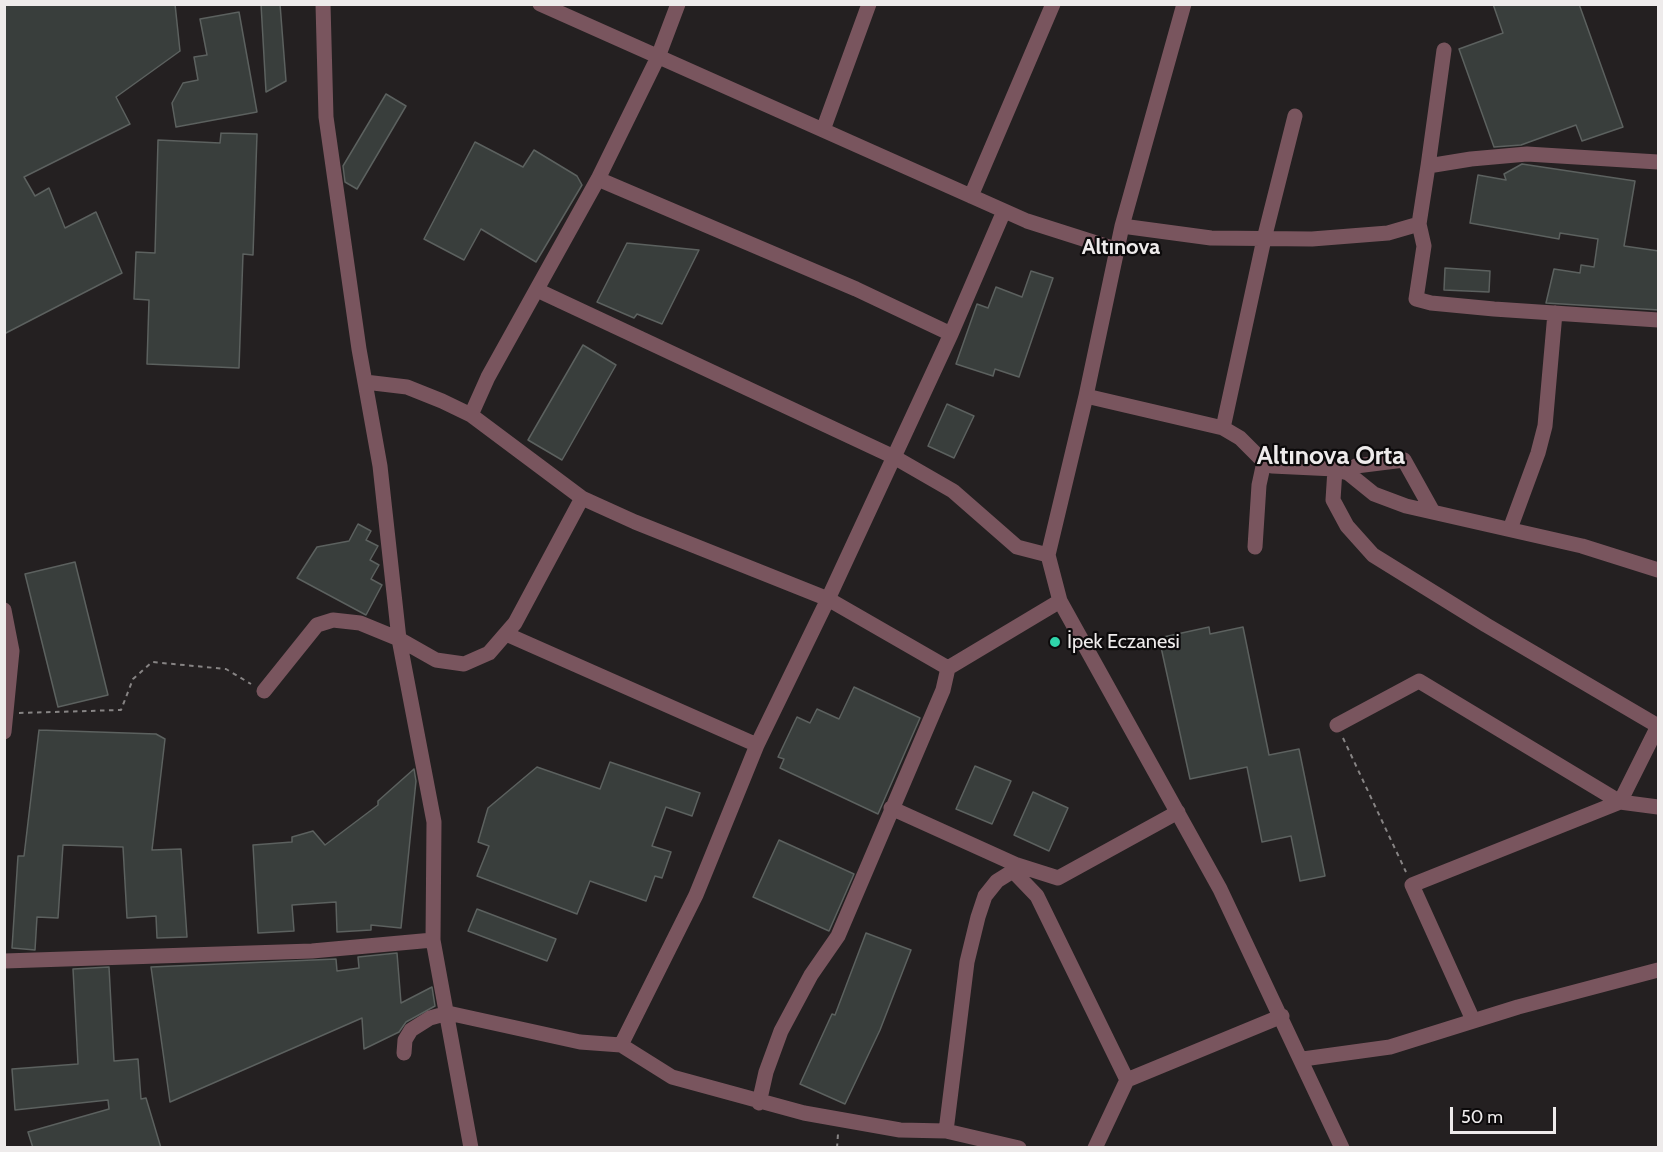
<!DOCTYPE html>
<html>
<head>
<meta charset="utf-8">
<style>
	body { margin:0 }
	#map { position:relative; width:1663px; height:1152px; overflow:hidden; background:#242021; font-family:Cabin,sans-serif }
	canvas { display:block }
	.frame { position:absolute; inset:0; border:6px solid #eeebeb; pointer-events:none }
	.scale { position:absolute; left:1450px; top:1107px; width:106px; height:27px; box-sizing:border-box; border:3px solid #eeebeb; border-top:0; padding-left:8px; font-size:18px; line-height:21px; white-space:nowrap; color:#eeebeb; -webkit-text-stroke:4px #0c0a0b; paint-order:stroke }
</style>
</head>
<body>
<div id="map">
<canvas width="1663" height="1152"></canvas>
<div class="frame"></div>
<div class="scale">50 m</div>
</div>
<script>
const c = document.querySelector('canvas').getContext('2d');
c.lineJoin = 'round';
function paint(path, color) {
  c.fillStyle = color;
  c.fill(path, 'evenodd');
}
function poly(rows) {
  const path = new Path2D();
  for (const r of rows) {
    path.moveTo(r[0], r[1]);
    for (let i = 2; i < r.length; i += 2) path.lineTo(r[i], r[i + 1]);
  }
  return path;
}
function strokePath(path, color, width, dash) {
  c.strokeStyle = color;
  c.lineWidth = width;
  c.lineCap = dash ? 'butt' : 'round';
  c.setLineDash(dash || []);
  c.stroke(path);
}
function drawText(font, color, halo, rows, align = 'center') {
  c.font = font + ' Cabin,sans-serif';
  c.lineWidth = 4.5;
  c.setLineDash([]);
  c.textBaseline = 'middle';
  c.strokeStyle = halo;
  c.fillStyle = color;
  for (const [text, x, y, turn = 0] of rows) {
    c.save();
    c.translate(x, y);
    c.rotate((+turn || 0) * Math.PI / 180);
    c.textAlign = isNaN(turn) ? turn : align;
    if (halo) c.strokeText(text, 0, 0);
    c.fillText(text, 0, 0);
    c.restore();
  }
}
const building = poly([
	[4,4,175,4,180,51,116,97,130,124,24,177,35,196,49,188,65,228,96,212,122,273,4,334,4,4],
	[261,4,280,4,286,81,266,92,261,4],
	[1493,4,1579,4,1623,127,1582,141,1576,125,1521,145,1494,147,1459,49,1503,33,1493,4],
	[239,12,257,112,176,127,172,103,183,83,198,80,194,57,207,55,200,19,239,12],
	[386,94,406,106,357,189,345,182,343,166,386,94],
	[221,133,257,134,253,255,243,254,239,368,147,364,149,300,134,299,136,252,155,253,158,140,220,143,221,133],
	[475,142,523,167,534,150,577,176,582,185,536,262,481,229,464,260,424,239,475,142],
	[1522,164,1635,181,1624,246,1659,251,1659,310,1546,303,1554,269,1580,273,1581,265,1594,267,1598,239,1560,233,1559,239,1470,223,1478,175,1506,180,1504,174,1522,164],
	[627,243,699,250,662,324,637,314,634,318,597,302,627,243],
	[1445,268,1490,271,1489,292,1444,290,1445,268],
	[1031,271,1053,278,1019,377,995,369,993,376,956,364,977,304,988,308,996,287,1022,297,1031,271],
	[583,345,616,365,562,460,528,440,583,345],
	[947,404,974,416,954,458,928,446,947,404],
	[358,524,371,531,366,540,378,546,370,560,379,565,371,579,382,585,366,615,297,578,317,547,349,541,358,524],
	[75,562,108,695,58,707,25,574,75,562],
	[1209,627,1210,634,1243,627,1269,755,1299,749,1325,876,1300,881,1291,836,1262,842,1247,767,1190,779,1159,638,1209,627],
	[854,687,920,718,878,814,780,768,784,759,778,757,797,717,810,723,817,709,839,719,854,687],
	[39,730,156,734,165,739,152,850,181,849,187,937,157,938,156,916,127,918,123,847,63,845,58,918,37,917,35,950,12,948,18,856,24,856,39,730],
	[610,762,700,793,692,816,666,807,652,846,671,852,662,878,655,876,646,901,590,881,577,914,477,876,489,846,478,842,488,808,537,767,600,789,610,762],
	[975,766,1011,781,992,824,956,809,975,766],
	[414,769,416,781,401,928,371,925,371,930,337,932,336,902,292,905,294,931,258,933,253,845,292,842,292,837,313,831,325,845,378,805,378,801,414,769],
	[1033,792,1068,808,1049,851,1014,835,1033,792],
	[779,840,854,874,829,931,753,897,779,840],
	[477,909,556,939,547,961,468,931,477,909],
	[866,933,911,950,880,1030,845,1104,800,1084,832,1014,835,1015,866,933],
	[397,953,401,1003,432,987,435,1006,406,1022,399,1032,364,1049,362,1018,170,1102,151,967,336,959,337,971,359,968,358,957,397,953],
	[109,967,114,1061,138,1059,141,1099,146,1098,161,1148,33,1148,28,1132,109,1109,108,1100,15,1110,12,1069,78,1064,73,969,109,967]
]);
paint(building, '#393e3c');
strokePath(building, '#5c615f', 1.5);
strokePath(poly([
	[19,713,121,710,133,679,152,662,226,669,251,684],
	[1343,738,1406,872],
	[837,1148,838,1134]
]), '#878484', 2, [4.5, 4.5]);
strokePath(poly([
	[323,4,326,117,359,349,380,466,399,639,434,822,433,940],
	[540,4,1027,221,1118,250],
	[1184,4,1122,226,1086,396,1048,555,1060,601,1220,889,1342,1148],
	[823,130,869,4],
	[1428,166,1444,50],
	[598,179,856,289,951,334],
	[971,196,1053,4],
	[1419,224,1424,246,1416,299,1431,303,1494,309,1658,320],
	[1122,226,1211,238,1312,239,1388,233,1419,224,1428,166,1471,159,1527,154,1658,162],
	[537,290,894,457,953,491,1017,547,1048,555],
	[365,382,407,387,442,401,471,415,582,498,635,522,828,599,951,334,1004,211],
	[1086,396,1223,428,1240,438,1264,462,1272,466,1335,469,1348,473,1374,494,1406,506,1582,546,1658,570],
	[471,415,488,377,598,179,658,57,678,4],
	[1223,428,1264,239,1295,116],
	[1335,469,1333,500,1347,526,1373,555,1486,625,1658,726,1620,802,1419,681,1337,725],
	[1348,473,1356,466,1404,460,1433,512],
	[1510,529,1538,453,1545,426,1555,313],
	[1255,547,1259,485,1264,462],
	[4,610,12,651,4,732],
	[506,634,757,745],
	[264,691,317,625,333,620,360,623,399,639,436,660,464,664,489,653,515,623,582,498],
	[891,808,1017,865,1058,878,1178,812],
	[1013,871,1037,896,1127,1080],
	[4,961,312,951,433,940,471,1148],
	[1473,1020,1412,885,1620,802,1658,807],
	[621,1045,696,895,757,745,828,599,948,668,1060,601],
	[404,1053,405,1040,411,1030,430,1018,448,1013,580,1042,621,1045,672,1077,804,1113,900,1130,946,1131,1019,1148],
	[1303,1059,1390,1047,1518,1007,1658,970],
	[759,1103,766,1072,781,1031,811,975,838,936,943,690,948,668],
	[946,1131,967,962,978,917,985,896,997,881,1013,871,1017,865],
	[1095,1148,1127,1080,1282,1016]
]), '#79555e', 15);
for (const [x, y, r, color] of [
	[1055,642,6,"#2fd4aa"]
]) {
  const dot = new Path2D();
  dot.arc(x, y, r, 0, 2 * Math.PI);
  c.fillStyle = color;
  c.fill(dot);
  strokePath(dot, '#0c0a0b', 2);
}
drawText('20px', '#eeebeb', '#0c0a0b', [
	["İpek Eczanesi",1067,642]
], 'left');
drawText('bold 22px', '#eeebeb', '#0c0a0b', [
	["Altınova",1121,248]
]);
drawText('bold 26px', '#eeebeb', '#0c0a0b', [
	["Altınova Orta",1331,456]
]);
</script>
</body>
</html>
